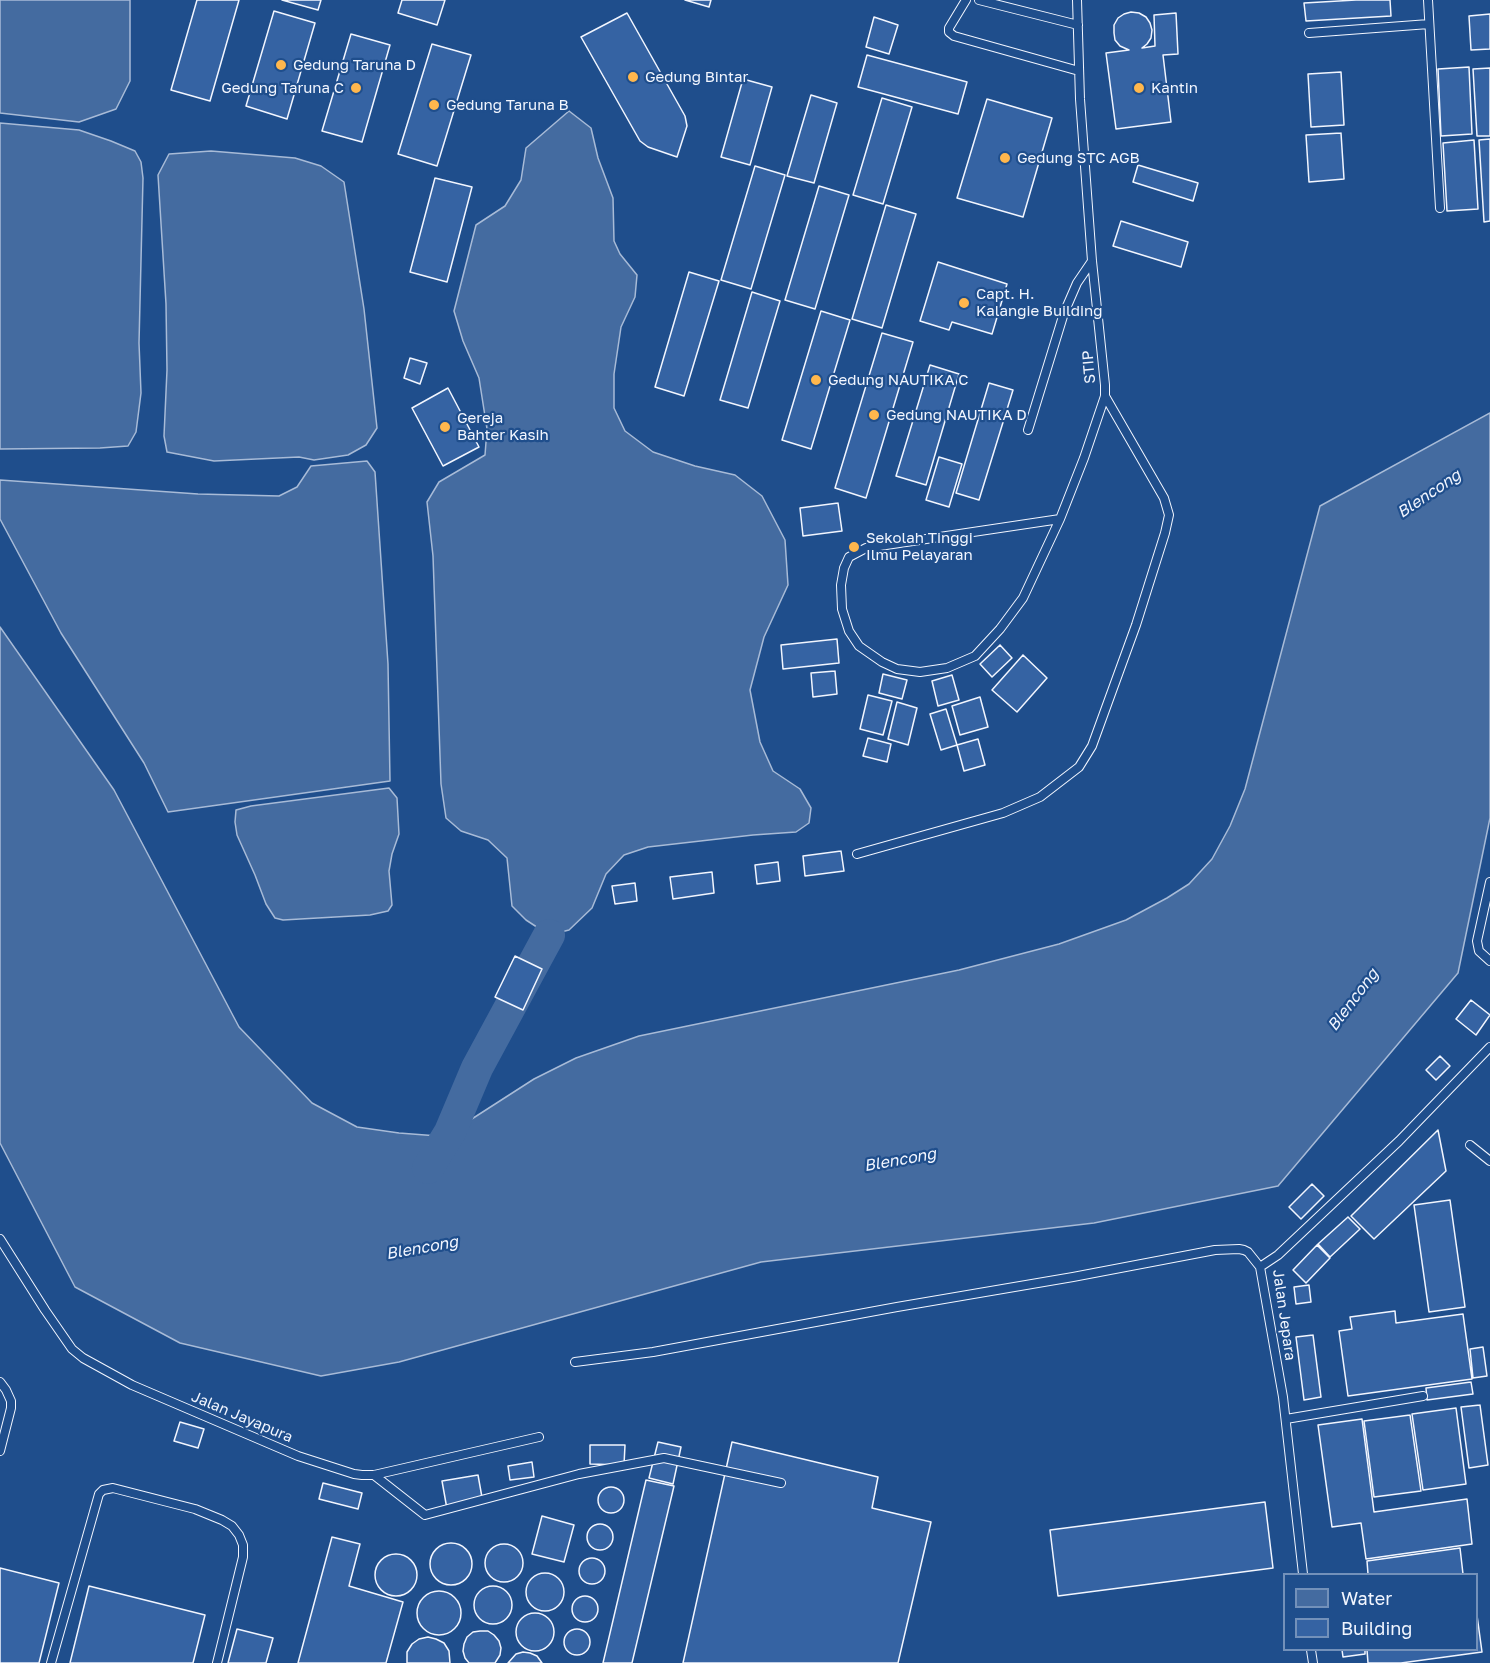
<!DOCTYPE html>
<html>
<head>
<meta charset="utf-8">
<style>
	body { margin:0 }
	#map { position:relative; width:1490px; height:1663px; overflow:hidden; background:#1f4e8c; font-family:"Golos Text",sans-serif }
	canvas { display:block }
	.legend { position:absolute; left:1283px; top:1573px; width:195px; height:78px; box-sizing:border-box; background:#1f4e8c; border:2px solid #7391ba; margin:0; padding:8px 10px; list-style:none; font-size:18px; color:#f2f6ff }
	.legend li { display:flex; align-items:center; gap:12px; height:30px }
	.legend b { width:30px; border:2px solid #7391ba }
</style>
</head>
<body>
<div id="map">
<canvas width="1490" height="1663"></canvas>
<ul class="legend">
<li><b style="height:16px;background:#446ba0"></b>Water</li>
<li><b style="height:16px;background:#3563a3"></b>Building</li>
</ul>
</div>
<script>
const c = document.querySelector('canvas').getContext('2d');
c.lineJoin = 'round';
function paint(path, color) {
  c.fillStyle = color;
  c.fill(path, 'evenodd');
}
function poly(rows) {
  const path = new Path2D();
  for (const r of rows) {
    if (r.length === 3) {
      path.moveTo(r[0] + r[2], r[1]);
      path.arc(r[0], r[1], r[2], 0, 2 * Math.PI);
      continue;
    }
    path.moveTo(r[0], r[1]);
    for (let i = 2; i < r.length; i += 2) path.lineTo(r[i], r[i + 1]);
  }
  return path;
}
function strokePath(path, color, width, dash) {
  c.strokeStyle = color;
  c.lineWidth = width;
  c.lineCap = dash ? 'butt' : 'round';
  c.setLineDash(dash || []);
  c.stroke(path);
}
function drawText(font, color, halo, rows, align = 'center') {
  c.font = font + ' "Golos Text",sans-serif';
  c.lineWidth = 4.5;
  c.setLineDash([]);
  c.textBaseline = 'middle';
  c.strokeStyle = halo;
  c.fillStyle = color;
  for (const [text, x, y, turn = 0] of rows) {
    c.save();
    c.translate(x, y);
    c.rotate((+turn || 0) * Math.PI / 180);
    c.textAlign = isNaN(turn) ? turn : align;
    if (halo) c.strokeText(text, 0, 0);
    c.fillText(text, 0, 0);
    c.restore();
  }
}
const water = poly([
	[0,0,130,0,130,81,116,109,79,122,0,113,0,0],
	[569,111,591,128,598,158,613,198,614,241,620,254,637,275,635,297,621,327,614,374,614,408,625,431,653,452,695,466,735,475,762,496,785,540,788,585,764,637,750,690,760,742,773,771,800,789,811,808,809,823,796,832,753,835,648,847,624,855,606,874,592,908,569,930,549,935,526,920,512,906,507,858,488,840,461,831,446,818,441,784,433,556,427,502,439,482,485,455,487,429,479,378,463,341,454,311,476,225,505,206,521,180,526,148,569,111],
	[0,123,79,130,111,141,135,151,141,162,143,178,139,343,141,393,136,432,128,446,100,448,0,449,0,123],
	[211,151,295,158,321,166,344,182,364,309,377,428,366,445,348,455,314,460,299,457,214,461,167,452,164,436,167,370,166,304,158,175,169,154,211,151],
	[1490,413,1490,818,1458,973,1278,1186,1094,1223,761,1262,399,1362,321,1376,180,1343,75,1287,0,1143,0,627,114,790,239,1027,312,1103,357,1127,399,1133,438,1136,450,1132,464,1124,534,1079,576,1058,639,1036,959,970,1059,944,1126,920,1167,898,1189,884,1212,859,1230,826,1245,789,1320,506,1490,413],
	[367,461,375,472,388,664,390,781,168,812,144,763,61,633,0,519,0,480,198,494,279,496,297,487,311,466,367,461],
	[389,788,397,798,399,834,392,854,389,871,392,905,388,911,370,915,283,920,275,918,266,904,255,875,237,835,235,822,236,810,251,806,389,788]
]);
paint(water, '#446ba0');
strokePath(water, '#a8bbd7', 1.5);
strokePath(poly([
	[428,1168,450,1132,477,1068,549,935]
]), '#446ba0', 32);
const building = poly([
	[197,0,239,0,210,101,171,90,197,0],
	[282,0,321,0,318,10,282,0],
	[402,0,445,0,437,25,398,13,402,0],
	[685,0,711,0,709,7,685,0],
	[1356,0,1390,0,1391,16,1306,21,1304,3,1356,0],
	[274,11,315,23,287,119,246,106,274,11],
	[1131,12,1139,13,1146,17,1150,23,1152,30,1151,38,1147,44,1142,48,1155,46,1154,15,1176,13,1178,54,1163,55,1171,122,1116,129,1106,53,1129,50,1120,46,1115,40,1114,33,1114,25,1118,18,1124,14,1131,12],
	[627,13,685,116,687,126,677,157,648,147,640,141,581,37,627,13],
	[1490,14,1490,49,1471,50,1469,16,1490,14],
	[874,17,898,25,889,54,866,47,874,17],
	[351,34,390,45,362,142,322,131,351,34],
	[432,44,471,55,437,166,398,154,432,44],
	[867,55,967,82,958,114,858,87,867,55],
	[1469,67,1472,134,1441,136,1438,69,1469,67],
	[1490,68,1490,136,1477,136,1473,69,1490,68],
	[1341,72,1344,125,1311,127,1308,74,1341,72],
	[743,79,772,87,750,165,721,157,743,79],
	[811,95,837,103,814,183,787,176,811,95],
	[882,98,912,107,883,204,853,195,882,98],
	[987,99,1052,118,1023,217,957,198,987,99],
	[1341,133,1344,179,1309,182,1306,135,1341,133],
	[1490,139,1490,221,1484,222,1479,140,1490,139],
	[1474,140,1478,209,1447,211,1443,143,1474,140],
	[1138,165,1198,183,1193,201,1133,182,1138,165],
	[755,166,785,175,751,289,721,280,755,166],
	[435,178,472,187,447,282,410,272,435,178],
	[819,186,849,195,815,309,785,300,819,186],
	[886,205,916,214,882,328,852,319,886,205],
	[1121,221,1188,242,1181,267,1113,246,1121,221],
	[938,262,1007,284,992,334,952,322,949,330,920,321,938,262],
	[689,272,719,281,684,396,655,387,689,272],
	[752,292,780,301,748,408,720,400,752,292],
	[821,311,850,320,811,449,782,440,821,311],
	[882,333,913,342,866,498,835,488,882,333],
	[410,358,427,363,420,384,404,378,410,358],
	[930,365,959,374,926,485,896,476,930,365],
	[989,383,1013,390,979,500,956,493,989,383],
	[448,388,479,447,443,466,412,408,448,388],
	[939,457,962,464,949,507,926,500,939,457],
	[838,503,842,531,803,536,800,508,838,503],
	[837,639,839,663,783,669,781,645,837,639],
	[1000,645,1012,658,992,677,980,664,1000,645],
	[1023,655,1047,678,1017,712,992,690,1023,655],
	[835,671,837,694,813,697,811,673,835,671],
	[883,674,907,680,902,699,879,693,883,674],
	[952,675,959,700,938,706,932,681,952,675],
	[868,695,892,701,883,735,860,729,868,695],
	[980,697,988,727,960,735,952,706,980,697],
	[897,702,917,708,908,745,888,739,897,702],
	[946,709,957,745,941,750,930,714,946,709],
	[868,738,891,744,887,762,863,756,868,738],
	[978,739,985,765,964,771,957,745,978,739],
	[841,851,844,871,805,876,803,856,841,851],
	[778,862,780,881,757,884,755,865,778,862],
	[712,872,714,893,673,899,670,877,712,872],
	[635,883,637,901,615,904,612,886,635,883],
	[515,956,542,969,523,1010,495,997,515,956],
	[1471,1000,1490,1015,1476,1035,1456,1019,1471,1000],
	[1440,1056,1450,1066,1436,1080,1426,1070,1440,1056],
	[1438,1130,1446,1171,1374,1239,1351,1216,1438,1130],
	[1312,1184,1324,1196,1301,1219,1289,1207,1312,1184],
	[1450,1200,1465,1307,1429,1312,1414,1205,1450,1200],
	[1348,1217,1360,1229,1330,1257,1318,1244,1348,1217],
	[1317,1245,1330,1258,1306,1283,1293,1270,1317,1245],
	[1309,1285,1311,1302,1296,1304,1294,1287,1309,1285],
	[1395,1311,1396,1323,1463,1314,1472,1379,1348,1396,1339,1331,1352,1329,1350,1317,1395,1311],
	[1313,1335,1321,1397,1304,1400,1296,1337,1313,1335],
	[1483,1347,1487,1376,1473,1378,1470,1349,1483,1347],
	[1471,1382,1473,1394,1427,1400,1426,1388,1471,1382],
	[1480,1405,1488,1465,1469,1468,1461,1407,1480,1405],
	[1456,1408,1466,1484,1423,1490,1412,1414,1456,1408],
	[1410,1415,1421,1491,1374,1497,1364,1421,1410,1415],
	[1362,1419,1374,1512,1467,1499,1472,1544,1366,1559,1361,1523,1332,1527,1318,1425,1362,1419],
	[180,1422,204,1429,198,1448,174,1441,180,1422],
	[658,1442,681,1447,673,1484,649,1478,658,1442],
	[732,1442,878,1477,872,1508,931,1522,898,1663,683,1663,732,1442],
	[590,1445,625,1445,624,1465,590,1464,590,1445],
	[532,1462,534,1477,510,1480,508,1466,532,1462],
	[478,1475,483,1503,447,1509,442,1481,478,1475],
	[646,1480,674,1486,632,1663,603,1663,646,1480],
	[323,1483,362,1493,358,1509,319,1499,323,1483],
	[611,1500,13],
	[1265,1502,1273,1568,1058,1596,1050,1530,1265,1502],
	[542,1516,574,1525,564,1562,532,1554,542,1516],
	[600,1537,13],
	[332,1537,360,1544,349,1586,403,1602,386,1663,298,1663,332,1537],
	[451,1564,21],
	[504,1563,19],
	[1460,1548,1463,1574,1368,1574,1367,1561,1460,1548],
	[396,1575,21],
	[592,1571,13],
	[0,1568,59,1583,39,1663,0,1663,0,1568],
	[545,1592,19],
	[89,1586,205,1615,193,1663,70,1663,89,1586],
	[493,1605,19],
	[439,1613,22],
	[585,1609,13],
	[1476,1608,1482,1652,1401,1663,1368,1663,1367,1650,1476,1650,1476,1608],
	[535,1632,19],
	[237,1629,273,1638,266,1663,228,1663,237,1629],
	[577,1642,13],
	[480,1631,488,1631,494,1635,499,1641,501,1648,500,1655,495,1663,469,1663,465,1658,463,1651,464,1644,467,1637,473,1632,480,1631],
	[428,1637,436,1639,444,1643,449,1651,450,1663,407,1663,407,1652,412,1644,419,1639,428,1637],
	[1342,1650,1365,1650,1365,1654,1343,1657,1342,1650],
	[523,1652,530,1653,537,1656,542,1663,508,1663,516,1654,523,1652]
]);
paint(building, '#3563a3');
strokePath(building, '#f2f6ff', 1.5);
const lane = poly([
	[966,0,949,28,949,32,954,36,1079,71],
	[979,0,1078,25],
	[1428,0,1440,208],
	[1309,33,1429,24],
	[1028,430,1064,313,1077,283,1092,261],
	[1060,519,1023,598,1000,629,975,656,947,668,920,672,897,669,882,662,859,646,849,631,842,609,841,585,844,568,849,557,866,548,1060,519,1084,458,1105,396,1105,385,1092,261,1080,99,1077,0],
	[857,854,1003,813,1040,797,1079,767,1092,746,1136,625,1165,533,1169,515,1164,498,1105,396],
	[1490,882,1477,941,1479,951,1490,961],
	[1470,1145,1490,1161],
	[0,1239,45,1310,72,1349,83,1358,132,1385,298,1456,354,1474,362,1475,374,1475,539,1437],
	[575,1362,653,1352,897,1307,1073,1277,1215,1250,1239,1249,1244,1250,1248,1252,1260,1267],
	[0,1382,6,1390,11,1401,11,1408,0,1451],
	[1286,1419,1423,1396],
	[374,1475,425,1515,579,1474,664,1458,781,1483],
	[1303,1574,1283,1397,1260,1267,1278,1255,1399,1141,1490,1047],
	[1311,1650,1313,1663],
	[51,1663,99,1494,103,1490,113,1488,195,1509,222,1520,232,1526,239,1535,243,1545,243,1557,217,1663]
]);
strokePath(lane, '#f2f6ff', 10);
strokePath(lane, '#1f4e8c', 8);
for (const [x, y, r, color] of [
	[281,65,6,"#ffb74d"],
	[633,77,6,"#ffb74d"],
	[356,88,6,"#ffb74d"],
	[1139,88,6,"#ffb74d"],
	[434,105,6,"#ffb74d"],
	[1005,158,6,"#ffb74d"],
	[964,303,6,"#ffb74d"],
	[816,380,6,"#ffb74d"],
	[874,415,6,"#ffb74d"],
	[445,427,6,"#ffb74d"],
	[854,547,6,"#ffb74d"]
]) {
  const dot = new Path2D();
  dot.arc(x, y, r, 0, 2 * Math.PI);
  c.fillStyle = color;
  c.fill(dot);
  strokePath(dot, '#1f4e8c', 2);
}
drawText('15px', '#f2f6ff', '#1f4e8c', [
	["Gedung Taruna D",293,65],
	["Gedung Bintar",645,77],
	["Gedung Taruna C",344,88,"right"],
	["Kantin",1151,88],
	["Gedung Taruna B",446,105],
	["Gedung STC AGB",1017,158],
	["Capt. H.",976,294],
	["Kalangie Building",976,311],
	["Gedung NAUTIKA C",828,380],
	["Gedung NAUTIKA D",886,415],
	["Gereja",457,418],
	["Bahter Kasih",457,435],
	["Sekolah Tinggi",866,538],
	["Ilmu Pelayaran",866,555]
], 'left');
drawText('15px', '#f2f6ff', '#1f4e8c', [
	["STIP",1089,367,-95],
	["Jalan Jepara",1284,1315,82],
	["Jalan Jayapura",242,1417,23]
]);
drawText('italic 16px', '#f2f6ff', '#1f4e8c', [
	["Blencong",1429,494,-34],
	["Blencong",1353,1000,-53],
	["Blencong",900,1160,-10],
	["Blencong",422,1248,-10]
]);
</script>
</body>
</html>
